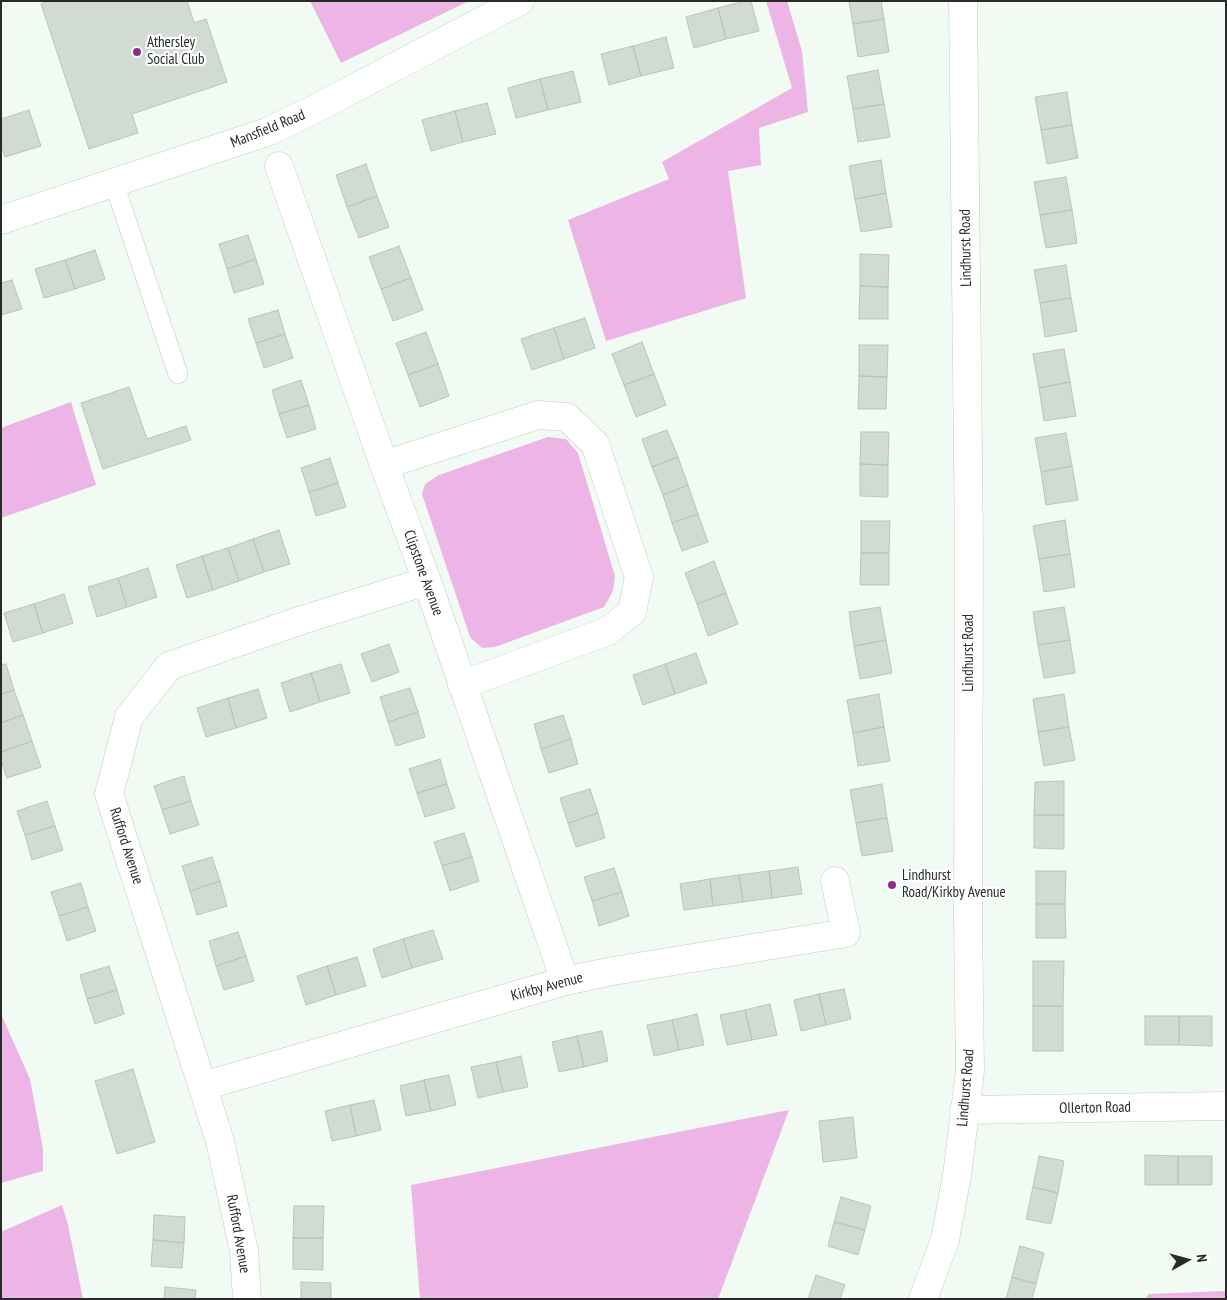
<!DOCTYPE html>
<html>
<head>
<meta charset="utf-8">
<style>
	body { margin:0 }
	#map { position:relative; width:1227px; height:1300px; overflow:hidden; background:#f1faf3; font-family:"PT Sans Narrow",sans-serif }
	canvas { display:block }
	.frame { position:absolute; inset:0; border:2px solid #282b29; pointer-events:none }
	.north { position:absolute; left:1162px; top:1235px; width:50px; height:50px; -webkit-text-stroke:4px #fff; paint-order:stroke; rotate:83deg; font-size:14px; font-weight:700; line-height:20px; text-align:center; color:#282b29 }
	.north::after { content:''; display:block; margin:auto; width:18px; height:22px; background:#282b29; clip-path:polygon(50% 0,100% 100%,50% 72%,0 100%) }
</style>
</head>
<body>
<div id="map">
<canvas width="1227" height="1300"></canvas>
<div class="frame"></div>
<div class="north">N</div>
</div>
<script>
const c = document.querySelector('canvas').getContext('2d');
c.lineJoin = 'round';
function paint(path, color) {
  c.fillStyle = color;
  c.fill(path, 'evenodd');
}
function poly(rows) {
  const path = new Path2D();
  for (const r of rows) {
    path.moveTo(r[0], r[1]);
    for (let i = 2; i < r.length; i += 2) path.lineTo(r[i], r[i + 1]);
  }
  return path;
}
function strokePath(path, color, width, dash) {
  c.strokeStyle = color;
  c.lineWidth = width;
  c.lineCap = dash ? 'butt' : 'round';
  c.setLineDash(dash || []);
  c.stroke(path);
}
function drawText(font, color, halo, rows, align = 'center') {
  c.font = font + ' "PT Sans Narrow",sans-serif';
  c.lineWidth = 4.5;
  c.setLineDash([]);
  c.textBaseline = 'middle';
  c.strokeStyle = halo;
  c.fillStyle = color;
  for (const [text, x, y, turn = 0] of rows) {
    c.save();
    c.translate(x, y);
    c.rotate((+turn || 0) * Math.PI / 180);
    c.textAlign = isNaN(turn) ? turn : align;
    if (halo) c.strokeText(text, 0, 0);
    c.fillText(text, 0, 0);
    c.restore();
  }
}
paint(poly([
	[310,1,469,1,341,63],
	[766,1,787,1,802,51,808,112,759,128,761,165,728,171,746,298,606,341,568,220,669,179,662,162,792,88],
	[71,402,96,485,1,518,1,428],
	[548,437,566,439,578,453,615,576,613,591,604,607,495,647,482,648,470,637,422,494,425,484,439,475],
	[1,1014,30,1079,43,1149,43,1171,1,1183],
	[789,1110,718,1299,420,1299,411,1185],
	[62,1205,68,1225,83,1299,1,1299,1,1232],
	[1226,1291,1226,1299,1146,1299,1148,1294]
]), '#ecb5e6');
const building = poly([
	[49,1,187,1,194,23,206,19,227,82,132,114,138,133,89,149,41,4,49,1],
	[745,1,751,1,759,31,726,39,718,8,745,1],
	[849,1,881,1,884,19,853,24,849,1],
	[718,8,726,39,694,48,686,17,718,8],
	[884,19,889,52,858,57,853,24,884,19],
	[666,37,674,68,641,76,633,46,666,37],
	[633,46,641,76,609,85,601,54,633,46],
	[878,70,884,104,853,109,847,76,878,70],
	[573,71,581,102,548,110,540,79,573,71],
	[540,79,548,110,516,118,508,88,540,79],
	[1067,92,1072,125,1041,130,1035,97,1067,92],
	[487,103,496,134,463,142,455,111,487,103],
	[884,104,890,137,858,142,853,109,884,104],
	[29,110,41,146,5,157,1,145,1,119,29,110],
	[455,111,463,142,431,151,422,120,455,111],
	[1072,125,1078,158,1047,164,1041,130,1072,125],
	[881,160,886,193,855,199,849,166,881,160],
	[366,164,377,196,347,207,336,175,366,164],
	[1066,177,1072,210,1040,215,1034,182,1066,177],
	[886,193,892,227,861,232,855,199,886,193],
	[377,196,389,227,359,238,347,207,377,196],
	[1072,210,1077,243,1046,248,1040,215,1072,210],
	[248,235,256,259,227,269,219,244,248,235],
	[399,246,411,278,381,289,369,257,399,246],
	[95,250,105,279,75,289,65,260,95,250],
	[860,254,889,255,888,287,860,286,860,254],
	[256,259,264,284,234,293,227,269,256,259],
	[65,260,75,289,44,298,35,269,65,260],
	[1066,265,1071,298,1040,303,1034,270,1066,265],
	[411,278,423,310,393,321,381,289,411,278],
	[12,280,22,309,1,315,1,283,12,280],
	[860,286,888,287,888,319,859,319,860,286],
	[1071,298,1077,331,1045,337,1040,303,1071,298],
	[278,310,285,334,256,343,248,319,278,310],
	[585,318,595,348,564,359,554,328,585,318],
	[554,328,564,359,532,370,521,339,554,328],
	[426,332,438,364,408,375,396,343,426,332],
	[285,334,293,358,264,368,256,343,285,334],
	[642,342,654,374,624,385,612,354,642,342],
	[859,345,888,345,887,377,859,376,859,345],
	[1064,349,1070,382,1039,388,1033,354,1064,349],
	[438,364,449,396,420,407,408,375,438,364],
	[654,374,666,405,636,417,624,385,654,374],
	[859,376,887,377,886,409,858,409,859,376],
	[301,380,309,405,279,414,272,390,301,380],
	[1070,382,1076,416,1044,421,1039,388,1070,382],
	[129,387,147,439,186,426,191,440,103,469,81,403,129,387],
	[309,405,316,429,287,438,279,414,309,405],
	[667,430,678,457,652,467,642,439,667,430],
	[861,432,889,432,888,465,860,464,861,432],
	[1066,433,1072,466,1041,472,1035,438,1066,433],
	[678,457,688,485,663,495,652,467,678,457],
	[330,458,338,483,309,492,301,468,330,458],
	[860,464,888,465,888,497,860,496,860,464],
	[1072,466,1078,500,1046,505,1041,472,1072,466],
	[338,483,346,507,316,516,309,492,338,483],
	[688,485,698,514,672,523,663,495,688,485],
	[698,514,708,542,682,551,672,523,698,514],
	[1065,520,1070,554,1039,559,1033,526,1065,520],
	[861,521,890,521,889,553,861,553,861,521],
	[279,530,290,564,264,572,253,539,279,530],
	[253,539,264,572,239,581,228,548,253,539],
	[228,548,239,581,213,590,202,556,228,548],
	[861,553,889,553,889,585,860,585,861,553],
	[1070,554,1075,587,1044,592,1039,559,1070,554],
	[202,556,213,590,187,598,176,565,202,556],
	[714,561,726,593,697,604,685,573,714,561],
	[148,568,157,597,127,607,118,578,148,568],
	[118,578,127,607,97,617,88,587,118,578],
	[726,593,738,624,708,636,697,604,726,593],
	[64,594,73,623,43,633,34,604,64,594],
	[34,604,43,633,13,642,4,613,34,604],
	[880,607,886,640,854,646,849,612,880,607],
	[1064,607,1070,640,1038,645,1033,612,1064,607],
	[886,640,892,673,860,679,854,646,886,640],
	[1070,640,1075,673,1044,678,1038,645,1070,640],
	[389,644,399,672,372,682,361,654,389,644],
	[696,653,707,683,675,694,665,664,696,653],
	[6,664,14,690,1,694,1,665,6,664],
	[341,664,350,693,320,702,311,673,341,664],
	[665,664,675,694,643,705,633,675,665,664],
	[311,673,320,702,290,712,281,683,311,673],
	[410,688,418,712,388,722,380,697,410,688],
	[258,689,267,718,236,728,228,698,258,689],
	[14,690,23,715,1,723,1,694,14,690],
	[879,694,884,727,853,733,847,700,879,694],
	[1064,694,1069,727,1038,732,1033,699,1064,694],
	[228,698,236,728,206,737,197,708,228,698],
	[418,712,425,737,396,746,388,722,418,712],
	[23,715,32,741,1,752,1,723,23,715],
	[563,715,571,739,541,749,534,724,563,715],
	[884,727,890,761,858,766,853,733,884,727],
	[1069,727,1075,760,1044,766,1038,732,1069,727],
	[571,739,578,764,549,773,541,749,571,739],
	[32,741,41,767,7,778,1,760,1,752,32,741],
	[440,759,447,784,417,793,409,769,440,759],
	[184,776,191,801,162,810,154,786,184,776],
	[1064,781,1064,815,1034,815,1035,782,1064,781],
	[447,784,455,808,425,817,417,793,447,784],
	[882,784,887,818,856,823,850,790,882,784],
	[590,789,598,813,568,823,560,798,590,789],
	[47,801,55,826,25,835,17,811,47,801],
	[191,801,199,825,170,834,162,810,191,801],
	[598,813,605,838,576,847,568,823,598,813],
	[1034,815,1064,815,1064,849,1034,848,1034,815],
	[887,818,893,851,862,856,856,823,887,818],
	[55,826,63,850,32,860,25,835,55,826],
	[464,833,472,857,442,866,434,842,464,833],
	[212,857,220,881,190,891,182,866,212,857],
	[472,857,479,881,450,891,442,866,472,857],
	[798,867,802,894,772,898,769,871,798,867],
	[614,868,622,892,592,901,584,877,614,868],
	[769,871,772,898,743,902,739,875,769,871],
	[1036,871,1066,871,1065,904,1036,904,1036,871],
	[739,875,743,902,713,906,710,879,739,875],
	[710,879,713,906,684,910,680,884,710,879],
	[220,881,227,906,197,915,190,891,220,881],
	[81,883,88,907,59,916,51,892,81,883],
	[622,892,629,916,599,926,592,901,622,892],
	[1036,904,1065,904,1066,938,1036,938,1036,904],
	[88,907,96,931,67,941,59,916,88,907],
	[433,930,443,959,412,968,403,939,433,930],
	[238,932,246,956,216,966,209,941,238,932],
	[403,939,412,968,382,978,373,949,403,939],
	[246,956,254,981,224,990,216,966,246,956],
	[357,957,366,986,336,995,327,966,357,957],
	[1033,961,1064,961,1063,1006,1033,1006,1033,961],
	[109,966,117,990,87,999,80,975,109,966],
	[327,966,336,995,306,1005,297,976,327,966],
	[844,989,851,1019,826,1025,819,994,844,989],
	[117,990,124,1014,95,1024,87,999,117,990],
	[819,994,826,1025,801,1031,794,1000,819,994],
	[770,1004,777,1035,752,1040,745,1010,770,1004],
	[1033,1006,1063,1006,1063,1051,1033,1051,1033,1006],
	[745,1010,752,1040,727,1045,720,1015,745,1010],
	[697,1014,704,1045,679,1050,672,1020,697,1014],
	[1145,1016,1179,1016,1179,1045,1145,1045,1145,1016],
	[1179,1016,1212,1016,1212,1046,1179,1045,1179,1016],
	[672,1020,679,1050,654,1056,647,1025,672,1020],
	[602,1031,608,1061,584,1067,577,1036,602,1031],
	[577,1036,584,1067,559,1072,552,1042,577,1036],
	[521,1056,528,1087,503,1092,496,1062,521,1056],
	[496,1062,503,1092,478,1098,471,1067,496,1062],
	[133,1069,155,1142,117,1154,95,1081,133,1069],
	[449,1075,456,1105,431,1111,424,1080,449,1075],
	[424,1080,431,1111,406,1116,400,1086,424,1080],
	[374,1100,381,1130,356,1136,350,1105,374,1100],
	[350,1105,356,1136,332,1141,325,1111,350,1105],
	[853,1117,857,1158,823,1162,819,1121,853,1117],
	[1145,1155,1178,1156,1178,1185,1145,1185,1145,1155],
	[1039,1156,1064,1161,1058,1193,1033,1187,1039,1156],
	[1178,1156,1212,1156,1212,1185,1178,1185,1178,1156],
	[1033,1187,1058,1193,1051,1224,1026,1219,1033,1187],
	[841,1197,871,1206,865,1230,834,1222,841,1197],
	[294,1206,324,1206,323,1238,293,1238,294,1206],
	[154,1215,185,1217,184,1243,153,1240,154,1215],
	[834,1222,865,1230,858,1255,828,1246,834,1222],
	[293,1238,323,1238,323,1270,293,1269,293,1238],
	[153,1240,184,1243,182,1268,151,1266,153,1240],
	[1020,1246,1044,1253,1036,1284,1012,1277,1020,1246],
	[816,1275,845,1285,840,1299,808,1299,816,1275],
	[1012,1277,1036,1284,1032,1299,1006,1299,1012,1277],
	[301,1282,331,1283,331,1299,301,1299,301,1282],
	[165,1287,196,1290,195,1299,164,1299,165,1287]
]);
paint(building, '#d1dad3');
strokePath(building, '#bbc3bd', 1);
const lane = poly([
	[114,183,178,374]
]);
const street = poly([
	[279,166,384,465,427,581,565,981],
	[1,220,267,132,311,111,520,1],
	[384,465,538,415,567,417,595,444,639,577,632,612,608,631,462,685],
	[203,1086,565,981,613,971,846,933,835,881],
	[964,1110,1226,1106],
	[247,1299,244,1251,220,1141,109,794,129,717,169,666,302,620,427,581],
	[923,1299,945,1240,957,1175,970,1071,968,918,969,550,963,1]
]);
strokePath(lane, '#c2cbc4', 20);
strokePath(street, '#c2cbc4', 29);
strokePath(lane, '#fff', 19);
strokePath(street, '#fff', 28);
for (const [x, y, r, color] of [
	[137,52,5,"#92298d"],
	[892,885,5,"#92298d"]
]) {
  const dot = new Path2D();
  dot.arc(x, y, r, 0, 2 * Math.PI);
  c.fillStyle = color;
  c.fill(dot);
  strokePath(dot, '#fff', 2);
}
drawText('15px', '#282b29', '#fff', [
	["Athersley",147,43],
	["Social Club",147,60],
	["Lindhurst",902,876],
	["Road/Kirkby Avenue",902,893]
], 'left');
drawText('15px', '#282b29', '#fff', [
	["Mansfield Road",268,129,-22],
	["Lindhurst Road",966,248,-91],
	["Clipstone Avenue",423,573,70],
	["Lindhurst Road",969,653,-90],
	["Rufford Avenue",126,846,72],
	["Kirkby Avenue",547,987,-15],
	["Lindhurst Road",966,1088,-85],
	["Ollerton Road",1095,1108,-1],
	["Rufford Avenue",238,1234,80]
]);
</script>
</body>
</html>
